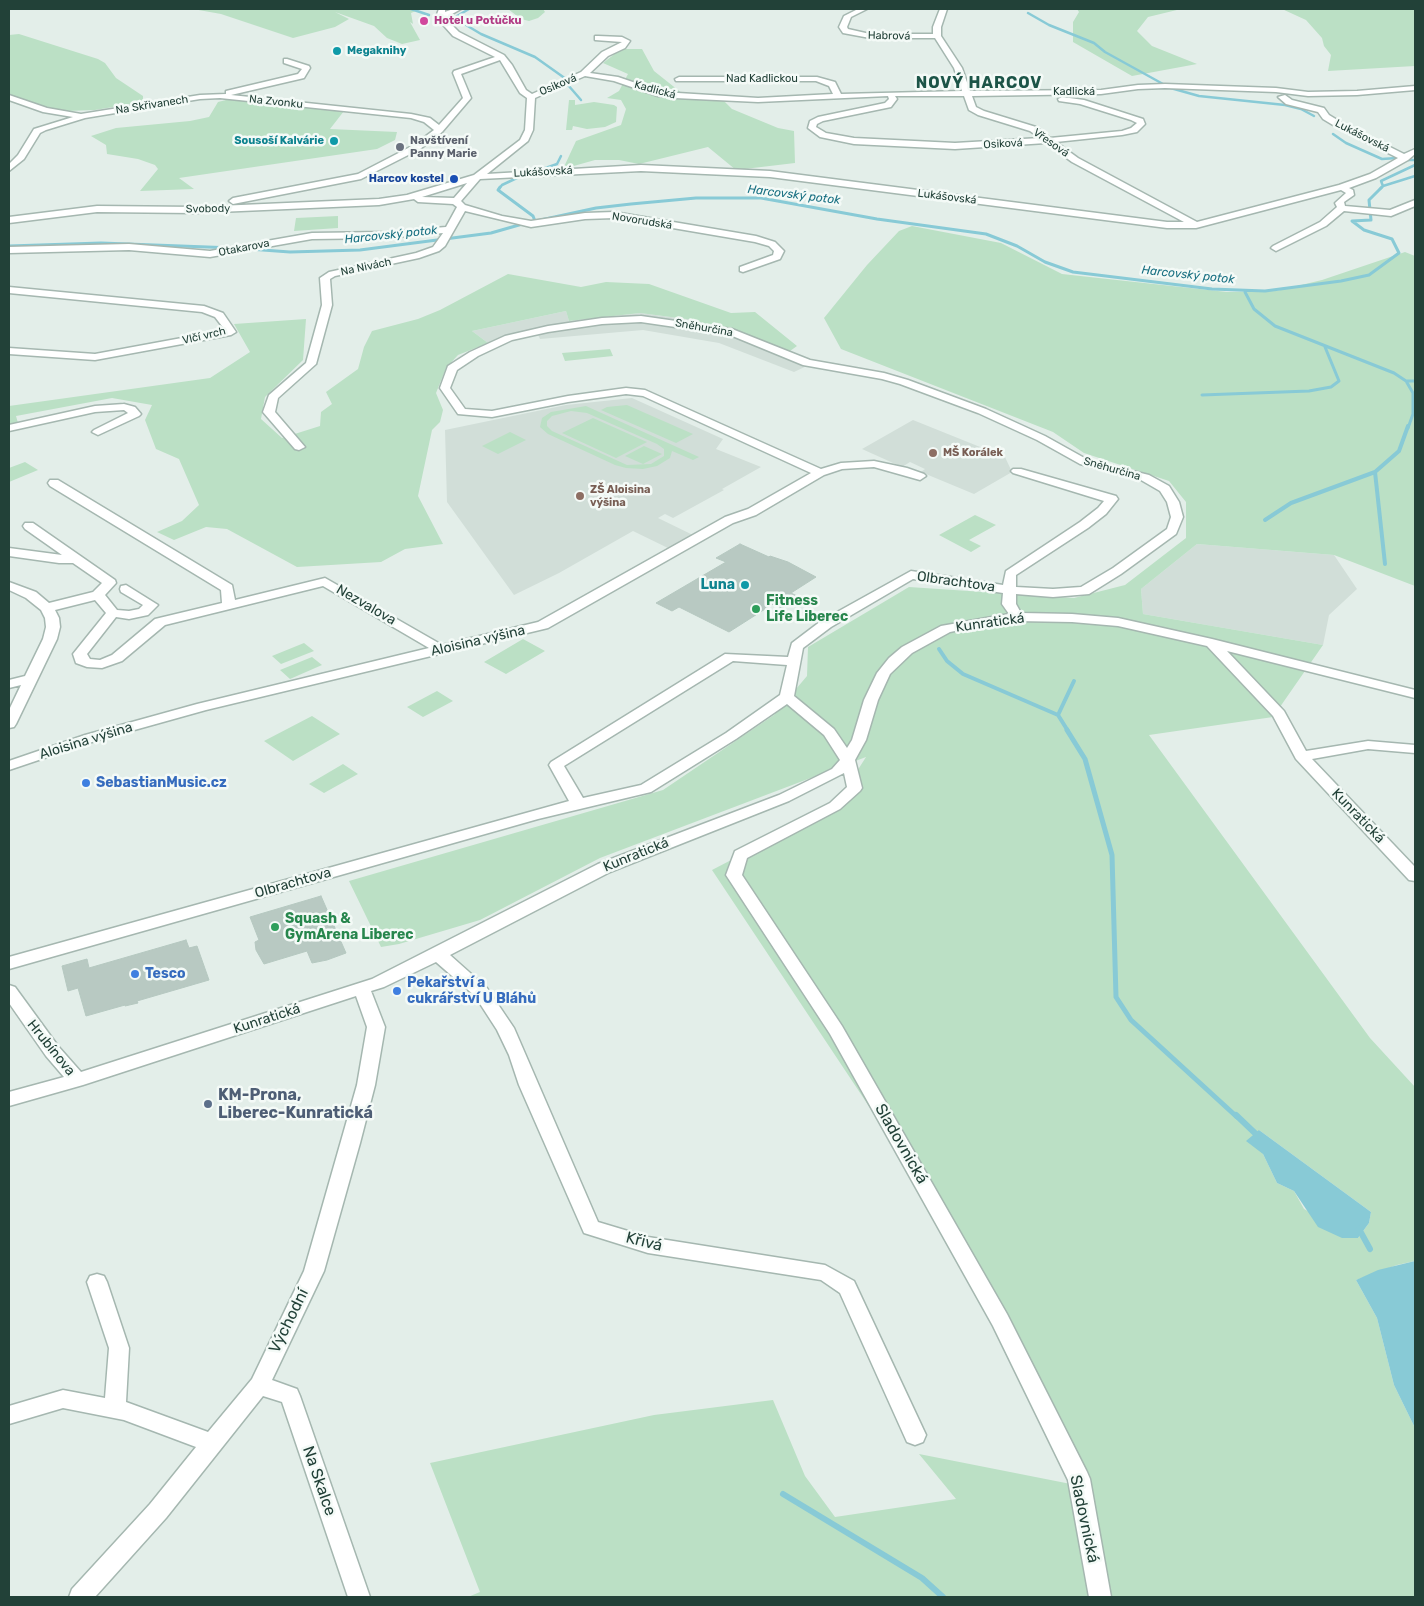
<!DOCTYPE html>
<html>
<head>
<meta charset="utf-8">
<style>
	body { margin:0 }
	#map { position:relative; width:1424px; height:1606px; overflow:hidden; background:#e3eee9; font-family:Rubik,sans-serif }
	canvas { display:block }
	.frame { position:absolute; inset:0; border:10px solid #224138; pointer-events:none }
</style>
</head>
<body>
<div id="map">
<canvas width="1424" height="1606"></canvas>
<div class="frame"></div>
</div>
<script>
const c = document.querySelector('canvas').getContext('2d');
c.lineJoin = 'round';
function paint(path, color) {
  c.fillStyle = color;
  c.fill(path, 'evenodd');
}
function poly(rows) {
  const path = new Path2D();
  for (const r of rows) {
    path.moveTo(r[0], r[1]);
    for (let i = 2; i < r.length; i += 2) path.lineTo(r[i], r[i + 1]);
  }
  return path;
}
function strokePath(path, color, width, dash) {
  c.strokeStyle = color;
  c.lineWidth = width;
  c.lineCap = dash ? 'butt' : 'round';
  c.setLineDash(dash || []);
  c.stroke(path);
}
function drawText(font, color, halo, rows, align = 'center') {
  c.font = font + ' Rubik,sans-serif';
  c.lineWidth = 5;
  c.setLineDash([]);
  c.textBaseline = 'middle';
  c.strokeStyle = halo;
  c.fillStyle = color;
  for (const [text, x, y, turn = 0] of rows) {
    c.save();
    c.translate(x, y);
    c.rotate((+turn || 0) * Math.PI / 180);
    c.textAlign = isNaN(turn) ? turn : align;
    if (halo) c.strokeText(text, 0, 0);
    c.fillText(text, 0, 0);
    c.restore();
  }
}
paint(poly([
	[566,311,569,321,640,313,694,320,790,351,815,362,794,372,719,343,643,330,540,339,536,330,488,343,472,331],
	[632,398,723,439,716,449,761,467,722,489,724,490,673,518,665,514,658,518,695,536,670,549,633,531,559,573,514,595,447,502,445,430,566,405],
	[913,420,1005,457,1012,472,974,494,921,472,925,469,910,462,902,467,862,449],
	[1197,544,1334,555,1357,589,1329,615,1323,645,1143,614,1141,589]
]), '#d1ded8');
paint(poly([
	[193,9,421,9,411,13,413,24,410,22,420,40,402,44,387,38,374,26,335,12,349,19,335,27,293,38,221,14],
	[508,9,543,9,545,12,538,18,529,21,521,19],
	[1077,9,1181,9,1148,17,1137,31,1152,46,1197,64,1132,76,1073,42,1073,22,1079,12],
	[1282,9,1415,9,1415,66,1328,71,1331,55,1324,46,1322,38,1306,20],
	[19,34,98,59,105,63,116,78,143,96,143,102,95,110,66,111,47,108,9,95,9,35],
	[621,49,642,49,654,71,688,98,723,100,732,109,778,128,794,131,795,163,736,170,708,147,639,164,619,160,595,160,563,169,576,141,621,125,626,109,621,100,607,98,619,91,628,74,603,63],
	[230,99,344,111,330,129,397,132,395,140,377,149,179,178,194,189,140,191,158,169,155,165,138,159,107,154,106,145,91,136,116,128,190,121,209,117,218,102],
	[569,100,575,100,575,105,594,102,614,105,617,107,616,122,605,127,587,129,573,126,572,130,566,130],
	[338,216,338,228,294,231,296,218],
	[912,226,1001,243,1062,274,1227,292,1276,291,1322,280,1405,252,1415,256,1415,586,1334,555,1197,544,1141,589,1143,614,1323,645,1273,717,1149,735,1370,1038,1415,1087,1415,1261,1397,1265,1356,1280,1377,1318,1394,1385,1415,1428,1415,1597,468,1597,480,1592,430,1463,654,1415,773,1400,805,1476,835,1517,956,1499,919,1454,1086,1487,989,1287,712,870,835,806,866,757,600,858,480,920,399,944,381,947,349,881,663,790,774,715,807,676,808,647,909,587,1074,598,1125,585,1186,538,1186,502,1169,481,1084,453,1053,432,841,349,824,318,867,265,899,231],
	[1259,1130,1371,1212,1369,1223,1358,1238,1304,1209,1294,1191,1277,1183,1263,1154],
	[508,274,581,287,606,282,649,284,731,313,755,312,797,346,790,351,694,320,640,313,569,321,566,311,472,331,488,343,458,355,446,368,436,393,443,410,440,422,432,430,418,496,443,544,405,549,381,562,297,567,227,529,206,527,174,540,157,532,182,521,199,505,179,459,156,449,145,420,152,405,112,398,16,416,18,423,9,425,9,406,210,378,250,352,234,324,306,319,303,360,265,397,261,419,282,438,320,426,321,412,332,404,326,392,358,369,364,347,372,331,418,319,440,310],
	[610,349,613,356,565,361,562,353],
	[627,405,693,434,676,443,601,410,607,407],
	[586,406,699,457,693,460,672,451,670,458,657,466,643,469,626,468,615,465,548,434,540,427,542,418,551,412],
	[571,411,587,413,657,444,664,449,664,456,651,464,627,465,552,431,547,426,547,421,552,416],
	[593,418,647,442,616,458,562,433],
	[510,432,526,440,498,454,482,446],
	[644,446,662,454,643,464,625,456],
	[25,462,38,470,9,482,9,468],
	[975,515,996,525,969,540,981,546,971,552,939,535],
	[523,639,545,651,506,674,484,662],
	[304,643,314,651,281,664,272,656],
	[312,657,322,665,290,679,280,670],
	[437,691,453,701,423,717,407,707],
	[312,716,340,734,293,761,264,741],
	[343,764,358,774,324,793,309,784]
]), '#bbe0c5');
paint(poly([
	[1259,1130,1371,1212,1369,1223,1358,1238,1342,1238,1318,1227,1294,1191,1277,1183,1263,1154,1246,1141],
	[1415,1261,1415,1428,1394,1385,1377,1318,1356,1280,1378,1270]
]), '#88cad6');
strokePath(poly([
	[411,9,429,15],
	[469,9,457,16,456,19,481,34,535,57,566,79],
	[1028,13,1049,25,1094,43,1105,52,1163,84],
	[569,82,568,85,581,100],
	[1167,87,1199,96,1285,105,1301,109,1314,116],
	[1333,134,1346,143,1382,159,1397,158],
	[1408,160,1415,160],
	[540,170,557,164,561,156],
	[1383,186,1415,176],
	[499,189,502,185,519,177],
	[1380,189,1383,186,1381,181,1415,165]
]), '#88cad6', 2.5);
strokePath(poly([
	[500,187,498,190,533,216,535,221],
	[536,221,596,208,631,204,696,198,761,198,877,219,986,234,1017,246,1045,262,1073,272,1212,289,1265,291,1341,281,1369,275,1399,253,1392,239,1364,230,1352,221,1371,220,1369,200,1382,187],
	[9,246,101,243,234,248],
	[249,249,290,252,360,250,491,233,526,223],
	[1245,292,1254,309,1275,326,1394,373,1406,381,1413,393,1413,414,1408,428],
	[1406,381,1415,381],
	[1202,395,1309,391,1331,387,1339,381,1325,347]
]), '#88cad6', 3);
strokePath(poly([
	[1265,520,1291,503,1375,472],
	[1385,564,1375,472,1399,451,1408,426],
	[939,649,947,661,963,674,1058,715,1068,731],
	[1058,715,1074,681]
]), '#88cad6', 4);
strokePath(poly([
	[1067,730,1085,759,1112,855,1116,997,1131,1020,1237,1117]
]), '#88cad6', 5);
strokePath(poly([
	[1236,1115,1258,1136],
	[1359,1229,1370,1249],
	[783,1494,922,1578,943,1597]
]), '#88cad6', 6);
const building = poly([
	[740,544,769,557,770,556,788,562,816,577,791,593,799,597,782,608,773,604,729,632,679,607,672,611,656,603,726,562,716,558,740,544],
	[321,896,346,953,327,960,312,963,307,951,264,964,256,950,255,942,259,940,250,917,321,896],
	[186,940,189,948,197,946,209,980,137,1001,138,1003,125,1006,125,1005,86,1016,78,988,68,991,62,966,87,959,89,968,186,940]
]);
paint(building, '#b8c9c2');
strokePath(building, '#b5c8c0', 1);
const minor = poly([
	[439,9,445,9,445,12,453,9,461,9,445,18,459,32,504,55,512,65,526,90,532,94,581,72,602,52,622,42,595,40,595,36,598,36,622,37,630,41,625,48,608,56,590,73,618,77,662,92,758,98,833,94,829,86,816,81,676,81,675,79,679,77,817,77,835,82,841,94,962,91,954,68,935,38,870,38,843,33,839,27,844,16,858,9,867,9,851,17,847,27,848,29,870,34,933,34,933,27,940,9,947,9,941,27,941,36,962,68,970,91,1101,90,1138,85,1165,84,1276,88,1308,92,1357,91,1415,86,1415,90,1357,95,1308,96,1276,92,1165,88,1138,89,1101,94,972,96,976,107,984,111,1036,127,1050,138,1122,131,1131,128,1137,123,1131,120,1080,104,1059,101,1058,99,1062,97,1084,100,1143,119,1145,124,1137,132,1122,135,1056,142,1078,158,1197,222,1339,185,1370,174,1398,158,1338,128,1323,119,1318,112,1286,104,1278,97,1285,95,1292,100,1324,108,1329,115,1344,124,1404,154,1415,149,1415,154,1408,160,1376,178,1349,188,1353,190,1354,195,1344,202,1345,206,1390,210,1415,200,1415,206,1391,216,1344,211,1326,226,1276,251,1271,248,1273,246,1320,222,1337,207,1335,203,1346,193,1341,190,1196,228,1167,228,770,177,641,171,480,179,461,201,465,205,502,216,531,221,585,213,614,212,756,236,775,242,784,251,780,259,743,272,740,271,740,267,773,255,774,251,769,246,755,242,614,218,585,219,531,227,465,211,445,246,439,251,419,258,335,276,330,279,332,305,316,364,278,398,275,412,305,447,299,450,295,449,263,412,269,395,306,363,322,305,320,278,329,272,416,253,433,247,443,233,386,238,312,239,210,257,129,250,9,253,9,247,129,244,210,251,312,233,386,232,446,227,457,207,453,204,418,202,414,199,379,205,195,213,97,212,9,223,9,217,97,206,195,207,379,199,407,195,474,175,520,140,525,130,527,98,520,93,500,60,461,74,471,98,442,132,420,149,361,179,233,204,229,201,233,198,358,174,414,145,434,130,424,122,411,118,220,98,200,99,85,118,46,130,40,133,24,159,9,171,9,164,18,155,34,129,73,117,43,112,9,100,9,95,47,108,81,114,200,95,226,94,226,91,298,74,302,69,284,63,284,59,287,59,309,66,310,68,304,78,231,95,411,114,430,118,439,125,463,98,453,73,454,71,495,57,453,36,436,17,439,9],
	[585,76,614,81,658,96,675,98,758,102,888,96,889,99,885,103,818,117,810,121,808,128,820,137,854,144,955,149,1046,143,1072,162,1184,222,1167,222,770,171,641,165,487,174,528,141,533,130,535,98,585,76],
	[895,96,964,96,969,110,978,115,1030,131,1040,138,955,143,854,138,826,133,816,127,817,124,823,121,891,107,897,99,895,96],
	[467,183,454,198,422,197,467,183],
	[9,287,204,306,223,313,236,332,231,335,95,360,9,354,9,348,95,354,225,330,215,317,202,312,9,293,9,287],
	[641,316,732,329,810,360,884,373,908,380,986,409,1045,436,1088,460,1149,475,1169,486,1179,502,1183,517,1176,534,1121,574,1089,594,1053,597,1016,594,1016,604,1021,613,1072,614,1118,618,1212,639,1415,690,1415,698,1227,651,1284,711,1306,751,1368,741,1415,745,1415,753,1368,749,1312,759,1415,867,1415,881,1409,880,1296,759,1273,716,1207,646,1118,626,1072,622,1017,621,979,626,950,632,912,653,890,674,878,700,866,740,855,760,862,788,860,791,840,809,747,858,742,875,842,1026,1007,1314,1087,1472,1090,1479,1111,1597,1089,1597,1068,1480,993,1326,830,1034,726,875,735,851,830,803,847,787,844,773,789,801,610,872,450,955,487,988,514,1028,598,1222,648,1237,825,1265,854,1281,926,1435,923,1442,915,1445,907,1442,840,1293,821,1280,648,1253,584,1233,519,1085,509,1055,497,1030,475,996,436,962,384,987,371,991,385,1027,375,1085,360,1143,324,1271,272,1380,297,1389,300,1396,370,1597,348,1597,282,1402,263,1396,166,1518,95,1597,69,1597,72,1589,150,1504,196,1447,124,1420,63,1408,9,1424,9,1406,63,1390,105,1398,109,1348,87,1282,90,1276,97,1274,104,1276,107,1282,129,1348,126,1402,208,1432,252,1379,304,1271,357,1085,367,1027,356,996,83,1085,9,1106,9,1092,64,1077,46,1056,9,1003,9,985,15,987,58,1046,81,1072,372,979,598,864,779,795,832,769,840,760,824,735,787,704,736,739,651,792,538,819,9,969,9,957,569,801,549,765,551,762,725,654,788,657,792,643,821,621,911,571,1003,585,1006,571,1080,522,1098,508,1104,501,1013,473,1011,471,1013,469,1021,469,1116,496,1118,499,1106,514,1088,528,1016,575,1016,587,1053,589,1081,587,1113,568,1167,529,1171,517,1167,502,1160,491,1141,480,1080,464,1037,440,978,413,900,384,882,379,803,365,730,335,641,322,602,324,548,332,512,340,478,356,457,370,450,388,465,409,492,411,568,396,626,388,645,390,821,469,841,463,874,461,907,468,924,474,926,476,920,480,874,467,842,469,824,475,756,515,733,523,548,628,206,710,95,741,9,770,9,761,85,735,197,704,429,648,323,586,165,625,122,661,102,668,87,667,76,663,73,654,106,613,95,600,55,610,59,618,60,627,57,639,16,724,14,727,9,728,9,710,21,685,9,688,9,680,25,676,43,639,46,627,45,618,41,610,26,598,9,590,9,582,36,592,49,603,93,592,102,583,73,563,59,563,9,556,9,548,62,555,25,529,23,526,25,523,33,523,115,580,116,583,105,595,117,610,129,611,139,609,143,605,121,592,120,589,121,586,126,585,158,605,148,615,129,619,116,617,87,654,90,659,100,660,112,655,155,619,222,603,221,590,50,486,48,483,50,480,58,480,232,585,235,600,325,578,442,645,538,622,725,517,748,509,811,473,643,396,626,394,568,402,492,417,458,414,440,388,448,366,470,352,505,336,548,326,602,318,641,316],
	[913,579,1003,593,1002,604,1009,614,941,626,902,647,889,658,877,673,864,700,852,740,847,748,834,729,794,696,803,648,831,627,913,579],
	[733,661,787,665,780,695,726,733,641,785,583,798,564,766,733,661],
	[124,404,135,407,141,414,139,416,98,435,92,432,94,430,128,413,124,410,95,412,9,431,9,425,95,406,124,404]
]);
strokePath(minor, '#a5b7b0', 3);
paint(minor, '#fff');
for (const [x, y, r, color] of [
	[424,21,5,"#d1479c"],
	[337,51,5,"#0f9aa8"],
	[334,141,5,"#0f9aa8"],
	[400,147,5,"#6b7280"],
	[454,179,5,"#1a4fb4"],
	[933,453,5,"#8d6e63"],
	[580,496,5,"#8d6e63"],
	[745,585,5,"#0f9aa8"],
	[756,609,5,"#2e9e5b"],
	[86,783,5,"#3f7fe0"],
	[275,927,5,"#2e9e5b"],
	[135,974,5,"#3f7fe0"],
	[397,991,5,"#3f7fe0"],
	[208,1104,5,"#5c6f8a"]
]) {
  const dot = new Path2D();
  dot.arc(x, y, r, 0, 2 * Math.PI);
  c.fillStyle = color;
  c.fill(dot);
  strokePath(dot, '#f4faf7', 2);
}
drawText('bold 11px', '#b23c85', '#f4faf7', [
	["Hotel u Potůčku",434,21]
], 'left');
drawText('11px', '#224138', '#f4faf7', [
	["Habrová",889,36,1],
	["Nad Kadlickou",762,79],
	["Osiková",558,85,-23],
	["Kadlická",655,90,15],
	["Kadlická",1074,92],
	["Na Zvonku",276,102,6],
	["Na Skřivanech",152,105,-9],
	["Lukášovská",1362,136,27],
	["Vřesová",1051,143,35],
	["Osiková",1003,144,-3],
	["Lukášovská",543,172,-3],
	["Lukášovská",947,197,7],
	["Svobody",208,209,-1],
	["Novorudská",642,221,9],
	["Otakarova",244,248,-11],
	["Na Nivách",366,267,-12],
	["Sněhurčina",704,328,10],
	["Vlčí vrch",204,336,-13],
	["Sněhurčina",1112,469,16]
]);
drawText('bold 11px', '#0d838f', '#f4faf7', [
	["Megaknihy",347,51],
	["Sousoší Kalvárie",324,141,"right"]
], 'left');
drawText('bold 11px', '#5b616d', '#f4faf7', [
	["Navštívení",410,141],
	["Panny Marie",410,154]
], 'left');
drawText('bold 11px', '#164399', '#f4faf7', [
	["Harcov kostel",444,179]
], 'right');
drawText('bold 11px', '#785e54', '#f4faf7', [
	["MŠ Korálek",943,453],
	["ZŠ Aloisina",590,490],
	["výšina",590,503]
], 'left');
drawText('italic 12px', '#176f81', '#f4faf7', [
	["Harcovský potok",794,195,7],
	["Harcovský potok",391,235,-6],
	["Harcovský potok",1188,275,6]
]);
drawText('14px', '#224138', '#f4faf7', [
	["Olbrachtova",956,582,8],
	["Nezvalova",366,605,30],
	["Kunratická",990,623,-8],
	["Aloisina výšina",478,641,-13],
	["Aloisina výšina",86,741,-17],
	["Kunratická",1358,816,46],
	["Kunratická",636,855,-22],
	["Olbrachtova",293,883,-16],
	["Kunratická",267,1019,-18],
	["Hrubínova",51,1048,51]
]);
drawText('bold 14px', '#0d838f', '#f4faf7', [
	["Luna",735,585]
], 'right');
drawText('bold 14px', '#27864d', '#f4faf7', [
	["Fitness",766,601],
	["Life Liberec",766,617],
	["Squash &",285,919],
	["GymArena Liberec",285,935]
], 'left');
drawText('bold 14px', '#366cbe', '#f4faf7', [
	["SebastianMusic.cz",96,783],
	["Tesco",145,974],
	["Pekařství a",407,983],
	["cukrářství U Bláhů",407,999]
], 'left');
c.letterSpacing = '1px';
drawText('bold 16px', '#1c5447', '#f4faf7', [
	["NOVÝ HARCOV",979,83]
]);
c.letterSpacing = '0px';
drawText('bold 16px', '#4e5e75', '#f4faf7', [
	["KM-Prona,",218,1095],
	["Liberec-Kunratická",218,1113]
], 'left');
drawText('16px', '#224138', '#f4faf7', [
	["Sladovnická",901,1144,60],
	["Křivá",644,1242,14],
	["Východní",289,1321,-64],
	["Na Skalce",319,1481,71],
	["Sladovnická",1084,1519,78]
]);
</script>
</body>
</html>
